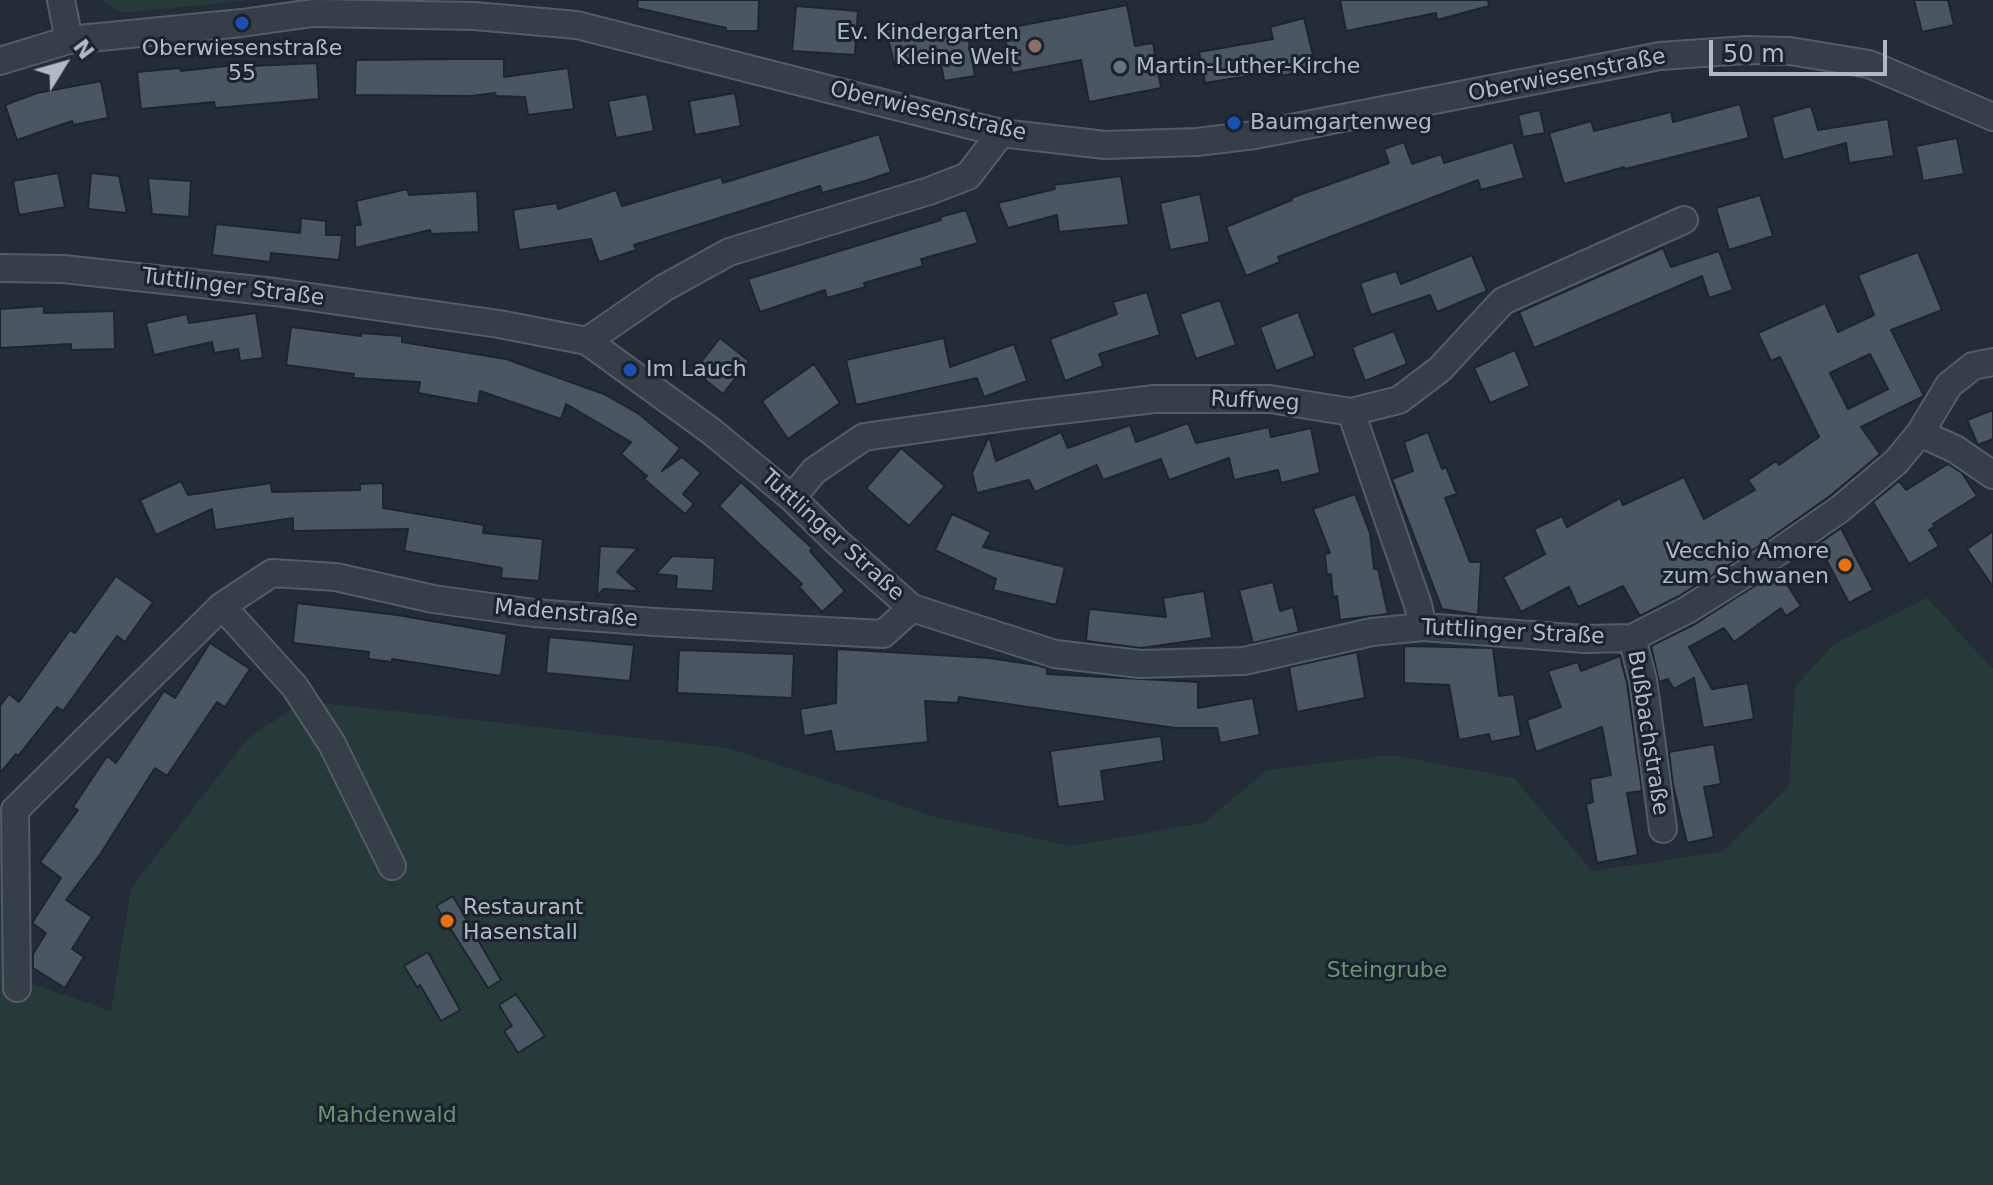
<!DOCTYPE html>
<html>
<head>
<meta charset="utf-8">
<style>
	body { margin:0 }
	#map { position:relative; width:1993px; height:1185px; overflow:hidden; background:#232c37; font-family:"DejaVu Sans",sans-serif }
	canvas { display:block }
	.north { position:absolute; left:24px; top:24px; width:80px; height:80px; -webkit-text-stroke:6px #1b232c; paint-order:stroke; rotate:53deg; font-size:22px; font-weight:700; line-height:32px; text-align:center; color:#b1b9c4 }
	.north::after { content:''; display:block; margin:auto; width:28px; height:36px; background:#b1b9c4; clip-path:polygon(50% 0,100% 100%,50% 72%,0 100%) }
	.scale { position:absolute; left:1709px; top:40px; width:178px; height:36px; box-sizing:border-box; border:4px solid #b1b9c4; border-top:0; padding-left:10px; font-size:24px; line-height:28px; white-space:nowrap; color:#b1b9c4; -webkit-text-stroke:6px #1b232c; paint-order:stroke }
</style>
</head>
<body>
<div id="map">
<canvas width="1993" height="1185"></canvas>
<div class="north">N</div>
<div class="scale">50 m</div>
</div>
<script>
const c = document.querySelector('canvas').getContext('2d');
c.lineJoin = 'round';
function paint(path, color) {
  c.fillStyle = color;
  c.fill(path, 'evenodd');
}
function poly(rows) {
  const path = new Path2D();
  for (const r of rows) {
    path.moveTo(r[0], r[1]);
    for (let i = 2; i < r.length; i += 2) path.lineTo(r[i], r[i + 1]);
  }
  return path;
}
function strokePath(path, color, width, dash) {
  c.strokeStyle = color;
  c.lineWidth = width;
  c.lineCap = dash ? 'butt' : 'round';
  c.setLineDash(dash || []);
  c.stroke(path);
}
function drawText(font, color, halo, rows, align = 'center') {
  c.font = font + ' "DejaVu Sans",sans-serif';
  c.lineWidth = 6;
  c.setLineDash([]);
  c.textBaseline = 'middle';
  c.strokeStyle = halo;
  c.fillStyle = color;
  for (const [text, x, y, turn = 0] of rows) {
    c.save();
    c.translate(x, y);
    c.rotate((+turn || 0) * Math.PI / 180);
    c.textAlign = isNaN(turn) ? turn : align;
    if (halo) c.strokeText(text, 0, 0);
    c.fillText(text, 0, 0);
    c.restore();
  }
}
paint(poly([
	[101,0,252,0,122,13],
	[1927,598,1993,669,1993,1185,0,1185,0,843,2,841,5,975,111,1011,131,888,247,739,304,701,728,748,932,816,1070,846,1204,823,1267,770,1392,755,1514,778,1592,871,1722,852,1789,786,1795,687,1834,644]
]), '#273a3a');
const building = poly([
	[638,0,759,0,758,31,726,31,726,28,637,8,638,0],
	[1340,0,1488,0,1489,6,1437,20,1436,13,1346,31,1340,0],
	[1914,0,1948,0,1954,25,1922,32,1914,0],
	[1127,5,1135,46,1153,43,1161,88,1089,102,1081,60,1012,73,1003,29,1127,5],
	[796,6,858,11,855,55,792,51,796,6],
	[1304,18,1316,68,1282,76,1280,71,1205,83,1199,52,1273,39,1270,27,1304,18],
	[918,23,921,38,967,30,975,76,944,81,940,58,895,68,886,30,918,23],
	[458,59,504,59,504,77,568,68,574,109,528,115,525,97,496,96,495,93,472,96,355,95,356,60,458,59],
	[252,63,252,66,317,63,319,99,215,108,214,102,141,109,137,72,180,68,181,71,252,63],
	[101,81,108,118,73,125,72,121,17,140,5,105,37,93,101,81],
	[735,93,741,126,695,135,689,101,735,93],
	[647,94,654,131,616,138,608,101,647,94],
	[1740,104,1749,138,1625,169,1624,167,1564,184,1549,133,1591,121,1594,131,1671,112,1673,122,1740,104],
	[1811,106,1818,130,1888,119,1894,156,1849,163,1846,143,1783,160,1772,117,1811,106],
	[1540,110,1545,133,1523,137,1518,115,1540,110],
	[879,134,891,172,865,181,822,193,820,186,634,245,636,250,599,262,591,239,519,250,513,210,557,203,558,209,616,190,622,206,721,177,723,183,879,134],
	[1957,138,1964,174,1923,181,1916,146,1957,138],
	[1404,142,1412,164,1441,154,1444,163,1513,142,1524,178,1481,190,1478,180,1278,257,1280,262,1246,276,1226,227,1292,200,1291,198,1389,163,1384,149,1404,142],
	[58,173,65,207,19,215,13,181,58,173],
	[91,173,119,176,127,213,88,209,91,173],
	[1121,176,1129,225,1059,232,1057,215,1008,228,998,203,1055,189,1054,185,1121,176],
	[148,178,191,181,189,217,152,214,148,178],
	[407,189,409,195,477,191,479,232,431,234,430,230,355,248,355,225,361,225,356,201,407,189],
	[1200,194,1210,242,1170,250,1160,203,1200,194],
	[1760,195,1773,236,1729,250,1716,208,1760,195],
	[966,210,978,243,921,259,923,266,864,283,865,287,827,298,825,290,760,312,748,279,941,220,940,217,966,210],
	[301,218,326,221,326,235,342,235,339,260,271,253,270,262,212,255,216,224,300,233,301,218],
	[1663,248,1671,267,1719,251,1733,290,1709,298,1702,276,1534,348,1519,312,1663,248],
	[1918,252,1942,310,1891,330,1924,396,1861,427,1880,454,1830,496,1756,548,1679,596,1640,616,1623,586,1578,607,1569,587,1521,612,1503,577,1545,554,1534,529,1562,516,1567,527,1620,498,1623,505,1684,477,1704,519,1755,490,1748,480,1776,461,1779,465,1819,437,1780,357,1771,361,1758,333,1825,303,1838,332,1874,315,1858,275,1918,252],
	[1870,354,1888,389,1848,409,1830,373,1870,354],
	[1472,255,1487,291,1437,312,1430,295,1371,315,1360,283,1396,271,1401,284,1472,255],
	[1147,292,1160,335,1099,354,1103,366,1065,381,1050,339,1117,314,1113,302,1147,292],
	[1220,300,1236,345,1196,359,1180,314,1220,300],
	[44,306,44,313,114,311,115,349,71,350,71,344,0,348,0,309,44,306],
	[1298,312,1315,356,1276,371,1260,327,1298,312],
	[256,313,263,358,240,361,238,349,214,353,212,342,154,355,146,323,187,314,189,323,256,313],
	[291,327,361,336,361,333,402,336,402,342,506,359,604,394,639,414,680,448,662,471,682,457,701,473,683,494,694,504,685,514,644,479,647,476,621,454,631,442,566,404,561,419,480,391,478,404,418,393,420,382,353,378,354,374,286,365,291,327],
	[1394,331,1407,364,1365,381,1352,347,1394,331],
	[720,338,749,361,723,394,694,371,720,338],
	[944,338,950,367,1014,344,1027,381,984,397,977,378,856,405,846,360,944,338],
	[1515,350,1530,386,1490,403,1474,368,1515,350],
	[814,364,840,403,788,439,762,401,814,364],
	[1993,410,1993,439,1978,445,1967,420,1993,410],
	[1188,423,1196,443,1269,427,1271,437,1311,428,1320,473,1281,483,1278,470,1234,480,1229,458,1169,480,1161,459,1103,480,1097,465,1035,492,1029,480,977,493,972,473,989,436,996,461,1061,432,1068,448,1130,425,1136,442,1188,423],
	[1428,432,1442,469,1446,467,1457,494,1445,498,1470,562,1481,562,1478,615,1442,609,1392,479,1413,471,1404,442,1428,432],
	[901,448,945,486,909,526,866,488,901,448],
	[1948,464,1962,473,1977,496,1933,524,1935,526,1929,530,1939,546,1909,564,1873,502,1899,481,1906,490,1948,464],
	[181,481,188,495,271,483,272,492,360,490,360,484,383,483,383,508,484,525,483,533,543,539,539,581,501,578,502,568,404,551,408,529,293,531,293,518,215,530,212,509,156,535,140,500,181,481],
	[741,482,812,548,810,551,845,591,822,612,799,587,802,584,719,506,741,482],
	[1355,494,1370,533,1374,569,1378,569,1388,614,1340,620,1337,596,1333,597,1331,574,1327,575,1325,554,1330,553,1313,509,1355,494],
	[952,514,991,532,983,547,1065,567,1056,605,993,590,996,579,935,550,952,514],
	[1841,528,1873,590,1849,603,1818,544,1841,528],
	[1993,531,1993,587,1967,549,1993,531],
	[600,546,638,548,617,572,639,591,603,589,597,597,600,546],
	[672,556,715,558,713,591,676,589,677,576,656,574,672,556],
	[1778,571,1801,606,1786,616,1781,608,1734,642,1724,628,1689,647,1712,689,1748,683,1754,719,1703,728,1694,678,1674,689,1668,679,1659,682,1651,646,1695,624,1778,571],
	[116,576,153,602,125,642,117,636,63,711,57,707,18,756,16,754,0,773,0,706,9,694,19,702,70,630,75,633,116,576],
	[1273,582,1280,611,1293,607,1299,632,1253,643,1239,590,1273,582],
	[1204,591,1212,638,1141,648,1086,641,1089,609,1166,617,1163,598,1204,591],
	[297,603,397,615,507,634,501,676,392,659,392,662,368,659,369,652,293,643,297,603],
	[549,637,634,645,630,681,546,673,549,637],
	[210,643,250,669,225,707,217,702,167,776,155,768,101,853,66,900,92,917,72,949,84,957,65,988,33,968,33,954,46,933,32,923,61,878,40,862,78,810,73,807,107,756,116,763,164,691,175,698,210,643],
	[1404,646,1493,648,1499,696,1514,694,1521,736,1491,742,1489,734,1459,740,1449,685,1404,683,1404,646],
	[837,649,989,658,1036,665,1047,668,1047,674,1198,682,1198,708,1253,698,1260,735,1220,743,1217,728,1175,728,959,697,958,703,925,701,928,742,835,752,831,731,804,736,800,709,836,703,837,649],
	[679,650,794,654,792,698,677,693,679,650],
	[1357,652,1365,698,1297,712,1289,667,1357,652],
	[1620,656,1627,683,1642,791,1627,793,1638,855,1597,863,1586,804,1593,802,1590,779,1611,775,1602,727,1536,752,1527,720,1561,707,1548,671,1578,662,1581,671,1620,656],
	[1161,736,1164,761,1101,771,1105,801,1058,807,1050,751,1161,736],
	[1714,744,1721,784,1704,787,1714,837,1687,843,1673,785,1669,752,1714,744],
	[453,896,501,980,488,988,436,906,453,896],
	[428,952,460,1010,441,1021,420,985,417,987,404,966,428,952],
	[516,994,545,1036,518,1053,504,1031,512,1026,499,1005,516,994]
]);
paint(building, '#4b5663');
strokePath(building, '#1d252e', 2);
const street = poly([
	[61,0,69,40],
	[0,61,69,40,242,23,313,13,474,16,577,25,1001,133,1105,145,1197,142,1255,135,1660,56,1746,50,1790,51,1869,64,1993,117],
	[0,268,63,269,275,292,499,324,587,341,711,431,792,498,837,542,912,608,1055,654,1140,664,1244,661,1372,632,1423,627,1585,639,1632,638,1687,610,1765,561,1840,509,1896,462,1920,433,1949,385,1973,366,1993,362],
	[587,341,664,288,729,252,929,191,968,176,1001,133],
	[1351,412,1418,605,1423,627],
	[1920,433,1955,449,1993,475],
	[792,498,814,471,864,437,1020,415,1154,399,1270,399,1351,412,1399,400,1440,369,1503,301,1684,220],
	[222,606,295,687,332,744,392,866],
	[1632,638,1643,680,1663,829],
	[17,988,15,810,222,606,272,573,336,577,433,599,534,613,655,622,883,634,912,608]
]);
strokePath(street, '#545c65', 30);
strokePath(street, '#363e48', 26);
for (const [x, y, r, color] of [
	[242,23,8,"#1a4fb4"],
	[1035,46,8,"#8d6e63"],
	[1120,67,8,"#6b7280"],
	[1234,123,8,"#1a4fb4"],
	[630,370,8,"#1a4fb4"],
	[1845,565,8,"#e8710a"],
	[447,921,8,"#e8710a"]
]) {
  const dot = new Path2D();
  dot.arc(x, y, r, 0, 2 * Math.PI);
  c.fillStyle = color;
  c.fill(dot);
  strokePath(dot, '#1b232c', 3);
}
drawText('22px', '#b1b9c4', '#1b232c', [
	["Ev. Kindergarten",1019,33,"right"],
	["Kleine Welt",1019,58,"right"],
	["Oberwiesenstraße",242,49,"center"],
	["55",242,74,"center"],
	["Martin-Luther-Kirche",1136,67],
	["Baumgartenweg",1250,123],
	["Im Lauch",646,370],
	["Vecchio Amore",1829,552,"right"],
	["zum Schwanen",1829,577,"right"],
	["Restaurant",463,908],
	["Hasenstall",463,933]
], 'left');
drawText('22px', '#b1b9c4', '#1b232c', [
	["Oberwiesenstraße",1567,76,-11],
	["Oberwiesenstraße",928,112,13],
	["Tuttlinger Straße",233,288,7],
	["Ruffweg",1255,402,3],
	["Tuttlinger Straße",832,536,42],
	["Madenstraße",566,614,5],
	["Tuttlinger Straße",1513,633,3],
	["Bußbachstraße",1647,733,81]
]);
drawText('22px', '#6a9372', '#1b232c', [
	["Steingrube",1387,971],
	["Mahdenwald",387,1116]
]);
</script>
</body>
</html>
